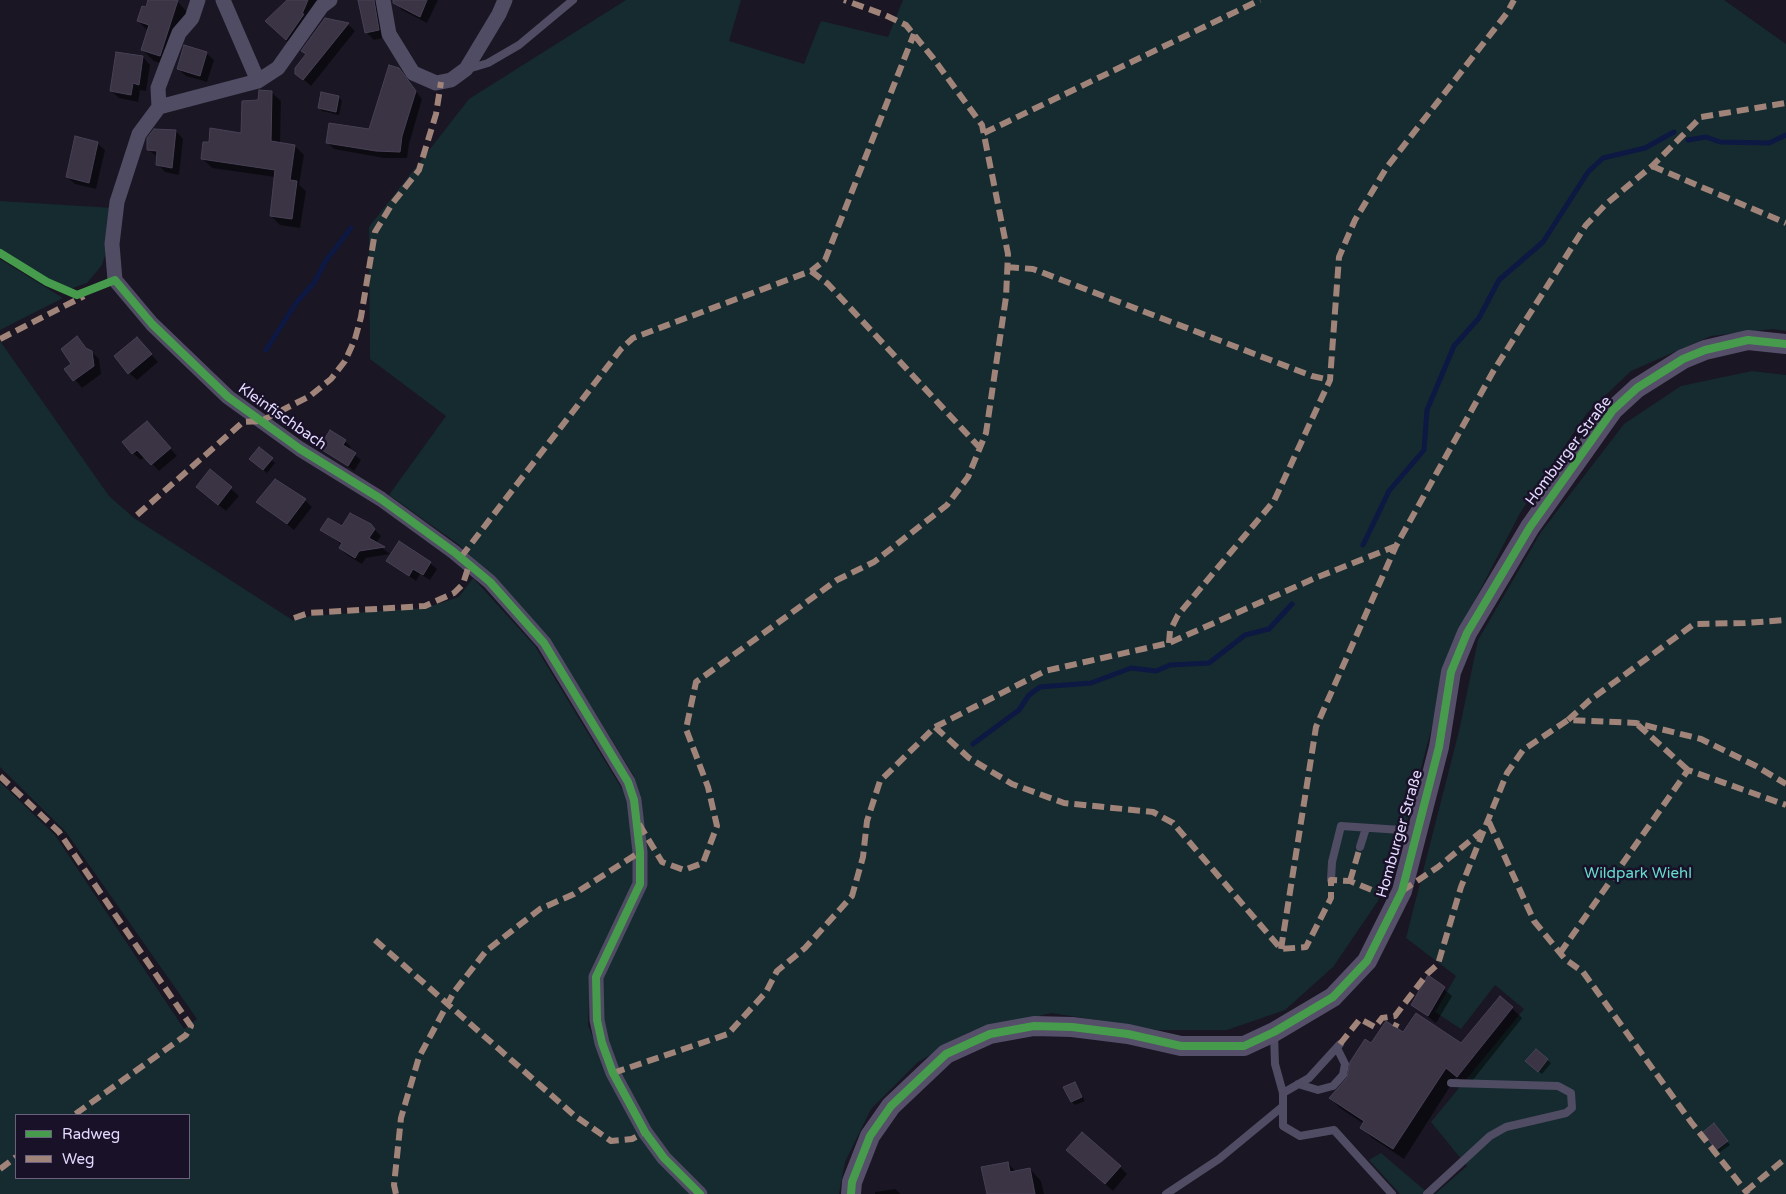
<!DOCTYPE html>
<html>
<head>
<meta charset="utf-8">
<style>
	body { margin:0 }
	#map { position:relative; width:1786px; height:1194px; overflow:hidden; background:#1a1623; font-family:"Varela Round",sans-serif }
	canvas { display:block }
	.legend { position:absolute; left:15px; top:1114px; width:175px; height:65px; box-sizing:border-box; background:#191128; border:1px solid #6a617e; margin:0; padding:6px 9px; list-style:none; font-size:15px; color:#e4d9fe }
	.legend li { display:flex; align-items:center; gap:10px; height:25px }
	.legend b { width:25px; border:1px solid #6a617e }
</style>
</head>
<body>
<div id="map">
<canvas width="1786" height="1194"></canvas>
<ul class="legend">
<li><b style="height:6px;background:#469c4c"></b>Radweg</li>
<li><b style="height:6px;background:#a18479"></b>Weg</li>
</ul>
</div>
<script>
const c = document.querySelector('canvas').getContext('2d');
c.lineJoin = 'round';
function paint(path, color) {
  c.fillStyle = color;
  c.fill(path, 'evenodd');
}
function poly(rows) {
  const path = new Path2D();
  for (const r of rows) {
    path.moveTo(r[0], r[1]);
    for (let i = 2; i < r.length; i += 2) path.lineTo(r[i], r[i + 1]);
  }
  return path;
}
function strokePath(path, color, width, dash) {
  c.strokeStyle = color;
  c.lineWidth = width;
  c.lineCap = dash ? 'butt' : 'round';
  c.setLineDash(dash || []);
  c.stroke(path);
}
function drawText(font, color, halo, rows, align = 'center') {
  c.font = font + ' "Varela Round",sans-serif';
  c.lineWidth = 5;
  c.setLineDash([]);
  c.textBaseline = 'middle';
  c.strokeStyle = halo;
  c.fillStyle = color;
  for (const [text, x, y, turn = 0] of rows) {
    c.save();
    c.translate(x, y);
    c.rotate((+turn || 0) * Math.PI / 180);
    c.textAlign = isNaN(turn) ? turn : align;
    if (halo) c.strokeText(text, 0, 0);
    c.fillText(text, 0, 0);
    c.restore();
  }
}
paint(poly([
	[626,0,741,0,729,41,804,64,821,21,888,37,903,0,1724,0,1786,44,1786,331,1773,329,1711,336,1631,371,1587,413,1520,513,1462,625,1446,673,1403,837,1378,901,1333,967,1285,1010,1227,1030,1157,1030,1052,1013,970,1032,918,1062,871,1109,845,1162,839,1194,708,1194,666,1155,619,1079,601,1021,600,978,646,885,644,825,634,776,590,705,493,577,458,544,389,495,446,416,370,359,369,227,469,99],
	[0,201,113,208,107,249,102,265,87,283,70,289,51,280,0,249],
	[0,259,63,298,0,330],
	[0,341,109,496,134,518,294,621,310,616,425,608,459,597,473,578,535,646,628,799,634,848,635,883,590,976,588,1025,611,1080,695,1194,0,1194,0,782,55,835,184,1029,197,1019,66,832,0,767],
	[16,1115,189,1115,189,1178,16,1178],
	[1752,371,1786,375,1786,1194,1435,1194,1467,1166,1431,1122,1524,1009,1495,985,1461,1029,1435,1012,1456,976,1406,938,1459,731,1478,640,1541,532,1624,424,1681,386],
	[1381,1153,1429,1194,1400,1194,1369,1160]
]), '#152b30');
paint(poly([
	[149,0,177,1,188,13,171,67,154,61,142,50,148,31,138,21],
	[289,0,319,0,294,47,277,32],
	[361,0,375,0,380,5,386,37,374,40,366,32],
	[393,0,438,0,427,23,402,10],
	[325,19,348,24,355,31,311,86,296,73,307,55,303,51],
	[206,53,214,60,207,82,186,76,178,69],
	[143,57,150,65,146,91,140,90,138,102,119,98,111,91],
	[398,69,422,99,409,144,407,158,384,158,334,149,327,142,370,131],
	[271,92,281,101,280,143,295,146,304,155,299,185,306,191,300,228,280,225,271,216,275,177,212,168,203,159,210,144,242,134,260,102],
	[339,97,342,101,339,115,322,111,319,108],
	[176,131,183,139,179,175,165,172,158,164,158,157,148,150],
	[97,143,105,150,96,189,75,184,67,177],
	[77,338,99,359,101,374,82,388,66,369,73,364],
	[144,346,158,362,137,380,129,373],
	[154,430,177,456,159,471,145,456,141,460,133,453],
	[345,441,351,447,349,450,361,460,354,471,321,447],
	[259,449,275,463,267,473,254,462],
	[211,471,239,496,226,511,205,494],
	[305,500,312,507,294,530,258,502],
	[370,525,381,536,376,543,390,554,366,558,362,564,347,555,340,548,342,545,322,530],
	[388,561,430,563,437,569,430,580,420,574,416,581],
	[1429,977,1452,996,1436,1023,1413,1005],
	[1512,1008,1522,1018,1468,1086,1456,1077,1404,1159,1372,1138,1362,1128,1364,1124,1340,1108,1330,1098,1349,1079,1372,1045,1404,1034,1462,1045],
	[1536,1051,1551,1063,1542,1074,1530,1065],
	[1075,1083,1085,1101,1075,1105,1072,1102],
	[1717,1128,1730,1145,1720,1152,1717,1149],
	[1075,1157,1120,1167,1127,1174,1113,1191],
	[1008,1163,1016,1172,1030,1169,1041,1181,1044,1194,988,1194],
	[895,1189,901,1194,875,1194,875,1192]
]), '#0007');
strokePath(poly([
	[1688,140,1706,137,1720,142,1769,143,1786,135],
	[266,350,296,303,314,283,325,262,351,228],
	[1363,545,1389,491,1424,450,1427,410,1454,346,1479,318,1499,280,1543,242,1588,172,1603,158,1645,148,1674,132],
	[973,744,1019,710,1029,695,1040,687,1091,683,1131,668,1156,671,1170,665,1209,663,1245,635,1269,629,1292,604]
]), '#0d1843', 5);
const building = poly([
	[148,0,178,0,160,56,141,50,149,25,137,21,142,6,146,7,148,0],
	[287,0,308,0,302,14,304,14,286,40,265,21,287,0],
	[358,0,374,0,379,30,365,33,358,0],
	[393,0,427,0,420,17,393,3,393,0],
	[325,18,349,23,303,80,295,74,295,68,306,54,301,51,325,18],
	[184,45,207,52,200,76,177,69,184,45],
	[116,52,143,56,139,85,133,83,131,95,110,91,116,52],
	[389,65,399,68,416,91,402,136,400,152,376,151,326,143,329,123,369,129,389,65],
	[259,90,272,91,271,141,295,145,290,180,297,181,292,219,270,216,275,170,201,159,203,142,209,142,210,128,241,133,242,101,258,100,259,90],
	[321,92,339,96,336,112,318,108,321,92],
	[154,129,176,130,172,168,156,165,157,151,147,150,147,138,154,129],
	[75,136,98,142,89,183,66,177,75,136],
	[77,336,86,348,92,351,94,366,73,381,64,369,71,364,61,349,77,336],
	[137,337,152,354,128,374,114,356,137,337],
	[147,421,171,448,151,465,137,450,132,454,122,442,147,421],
	[330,430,346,440,343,445,356,453,348,466,319,448,330,430],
	[259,447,273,458,263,470,249,459,259,447],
	[210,469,232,487,218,505,196,487,210,469],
	[275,479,306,499,287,524,256,502,275,479],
	[350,513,371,524,375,529,369,538,385,547,359,551,355,558,339,548,342,543,320,530,328,518,342,526,350,513],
	[399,541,431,562,423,575,413,569,409,576,386,561,399,541],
	[1428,975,1445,987,1428,1016,1411,1005,1428,975],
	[1500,996,1513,1007,1457,1077,1446,1068,1393,1149,1360,1128,1364,1121,1329,1098,1347,1078,1350,1062,1365,1039,1371,1043,1386,1021,1403,1032,1416,1013,1461,1043,1500,996],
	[1536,1049,1548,1059,1538,1072,1525,1061,1536,1049],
	[1075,1082,1082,1097,1071,1102,1063,1087,1075,1082],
	[1714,1123,1728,1141,1716,1150,1703,1132,1714,1123],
	[1082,1132,1121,1166,1105,1184,1066,1150,1082,1132],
	[1008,1162,1010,1172,1030,1168,1035,1194,987,1194,981,1167,1008,1162]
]);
paint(building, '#3a3445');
strokePath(building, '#484156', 1);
strokePath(poly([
	[468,69,488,63,519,45,573,0],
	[1360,847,1366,828],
	[1331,880,1332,862,1341,826,1416,831],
	[1274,1034,1275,1064,1283,1093,1283,1126,1300,1136,1334,1130,1392,1194],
	[1298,1084,1318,1090,1333,1086,1343,1075,1345,1064,1337,1048],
	[1283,1093,1309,1078,1340,1044],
	[1166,1194,1219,1159,1282,1107],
	[1427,1194,1490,1136,1506,1127,1566,1113,1572,1108,1571,1093,1558,1086,1451,1083]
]), '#504c63', 8);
strokePath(poly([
	[223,0,258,81],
	[330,0,322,6,278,68,258,81,159,107,139,134,117,202,112,244,115,280,152,324,228,397,300,449,381,499,454,552,490,582,544,643,628,782,634,800,640,852,640,884,596,977,597,1020,602,1043,613,1073,645,1132,664,1158,700,1194],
	[383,0,389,34,413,73,436,83,451,80,466,69,499,14,505,0],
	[159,107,158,88,167,64,179,33,192,18,198,0]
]), '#504c63', 15);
strokePath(poly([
	[851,1194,852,1182,870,1136,891,1106,946,1054,990,1034,1034,1026,1072,1027,1128,1034,1181,1046,1244,1046,1274,1032,1333,997,1367,961,1402,891,1439,747,1451,672,1467,633,1530,527,1613,410,1637,388,1683,359,1705,350,1748,340,1786,344]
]), '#564f69', 20);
strokePath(poly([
	[984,133,1260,0],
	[1652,166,1786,223],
	[1007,267,1033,269,1312,376,1330,380],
	[811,271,828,284,980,448],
	[0,339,84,296],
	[137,515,243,422,261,421,310,396,331,379,345,361,355,339,361,317,375,232,392,204,419,170,436,114,441,82],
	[461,557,621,349,633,338,811,271,825,260,914,34],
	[294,618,309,613,425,606,454,593,463,584,469,565],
	[1169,643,1170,631,1178,615,1274,501,1330,380,1339,257,1355,220,1387,167,1507,13,1514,0],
	[1568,720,1590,700,1694,624,1745,623,1786,620],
	[1638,725,1688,770],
	[935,727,1045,671,1169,643,1313,579,1396,546],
	[0,776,59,832,191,1026,186,1035,74,1115],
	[1489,822,1534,921,1565,959,1583,972,1691,1122,1748,1194],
	[639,824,662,862,684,870,703,863,717,826,708,787,686,729,696,682,837,580,874,562,947,505,968,477,986,433,1006,297,1008,254,982,125,933,58,906,25,885,15,844,0],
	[1350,881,1360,847],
	[1402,891,1438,867,1482,831],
	[375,940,575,1116,611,1141,632,1139,645,1132],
	[1281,949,1316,727,1396,546,1494,370,1586,225,1606,204,1652,166,1701,117,1786,103],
	[1560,953,1688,770,1786,805],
	[1395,1027,1397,1023],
	[1340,1044,1360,1019,1375,1027,1382,1018,1395,1016,1427,974,1438,964,1461,887,1507,773,1523,750,1568,720,1636,723,1701,739,1756,766,1786,784],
	[613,1073,728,1034,766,992,777,971,805,948,852,896,863,857,867,821,880,781,935,727,969,758,1012,784,1064,803,1153,812,1173,823,1281,949,1306,947,1331,898,1331,880,1350,881,1379,893],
	[0,1169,16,1157],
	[1745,1192,1786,1158],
	[396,1194,394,1185,401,1118,419,1057,454,992,486,951,540,909,574,894,640,852]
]), '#a18479', 6, [12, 6]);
strokePath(poly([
	[0,253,47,282,77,295,115,280,152,324,228,397,300,449,381,499,454,552,490,582,544,643,628,782,634,800,640,852,640,884,596,977,597,1020,602,1043,613,1073,645,1132,664,1158,700,1194],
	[851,1194,852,1182,870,1136,891,1106,946,1054,990,1034,1034,1026,1072,1027,1128,1034,1181,1046,1244,1046,1274,1032,1333,997,1367,961,1402,891,1439,747,1451,672,1467,633,1530,527,1613,410,1637,388,1683,359,1705,350,1748,340,1786,344]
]), '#469c4c', 8);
drawText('15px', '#e4d9fe', '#191128', [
	["Kleinfischbach",282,417,35],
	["Homburger Straße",1569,451,-53],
	["Homburger Straße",1400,834,-74]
]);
drawText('15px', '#66ddd3', '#191128', [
	["Wildpark Wiehl",1638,874]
]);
</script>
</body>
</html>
